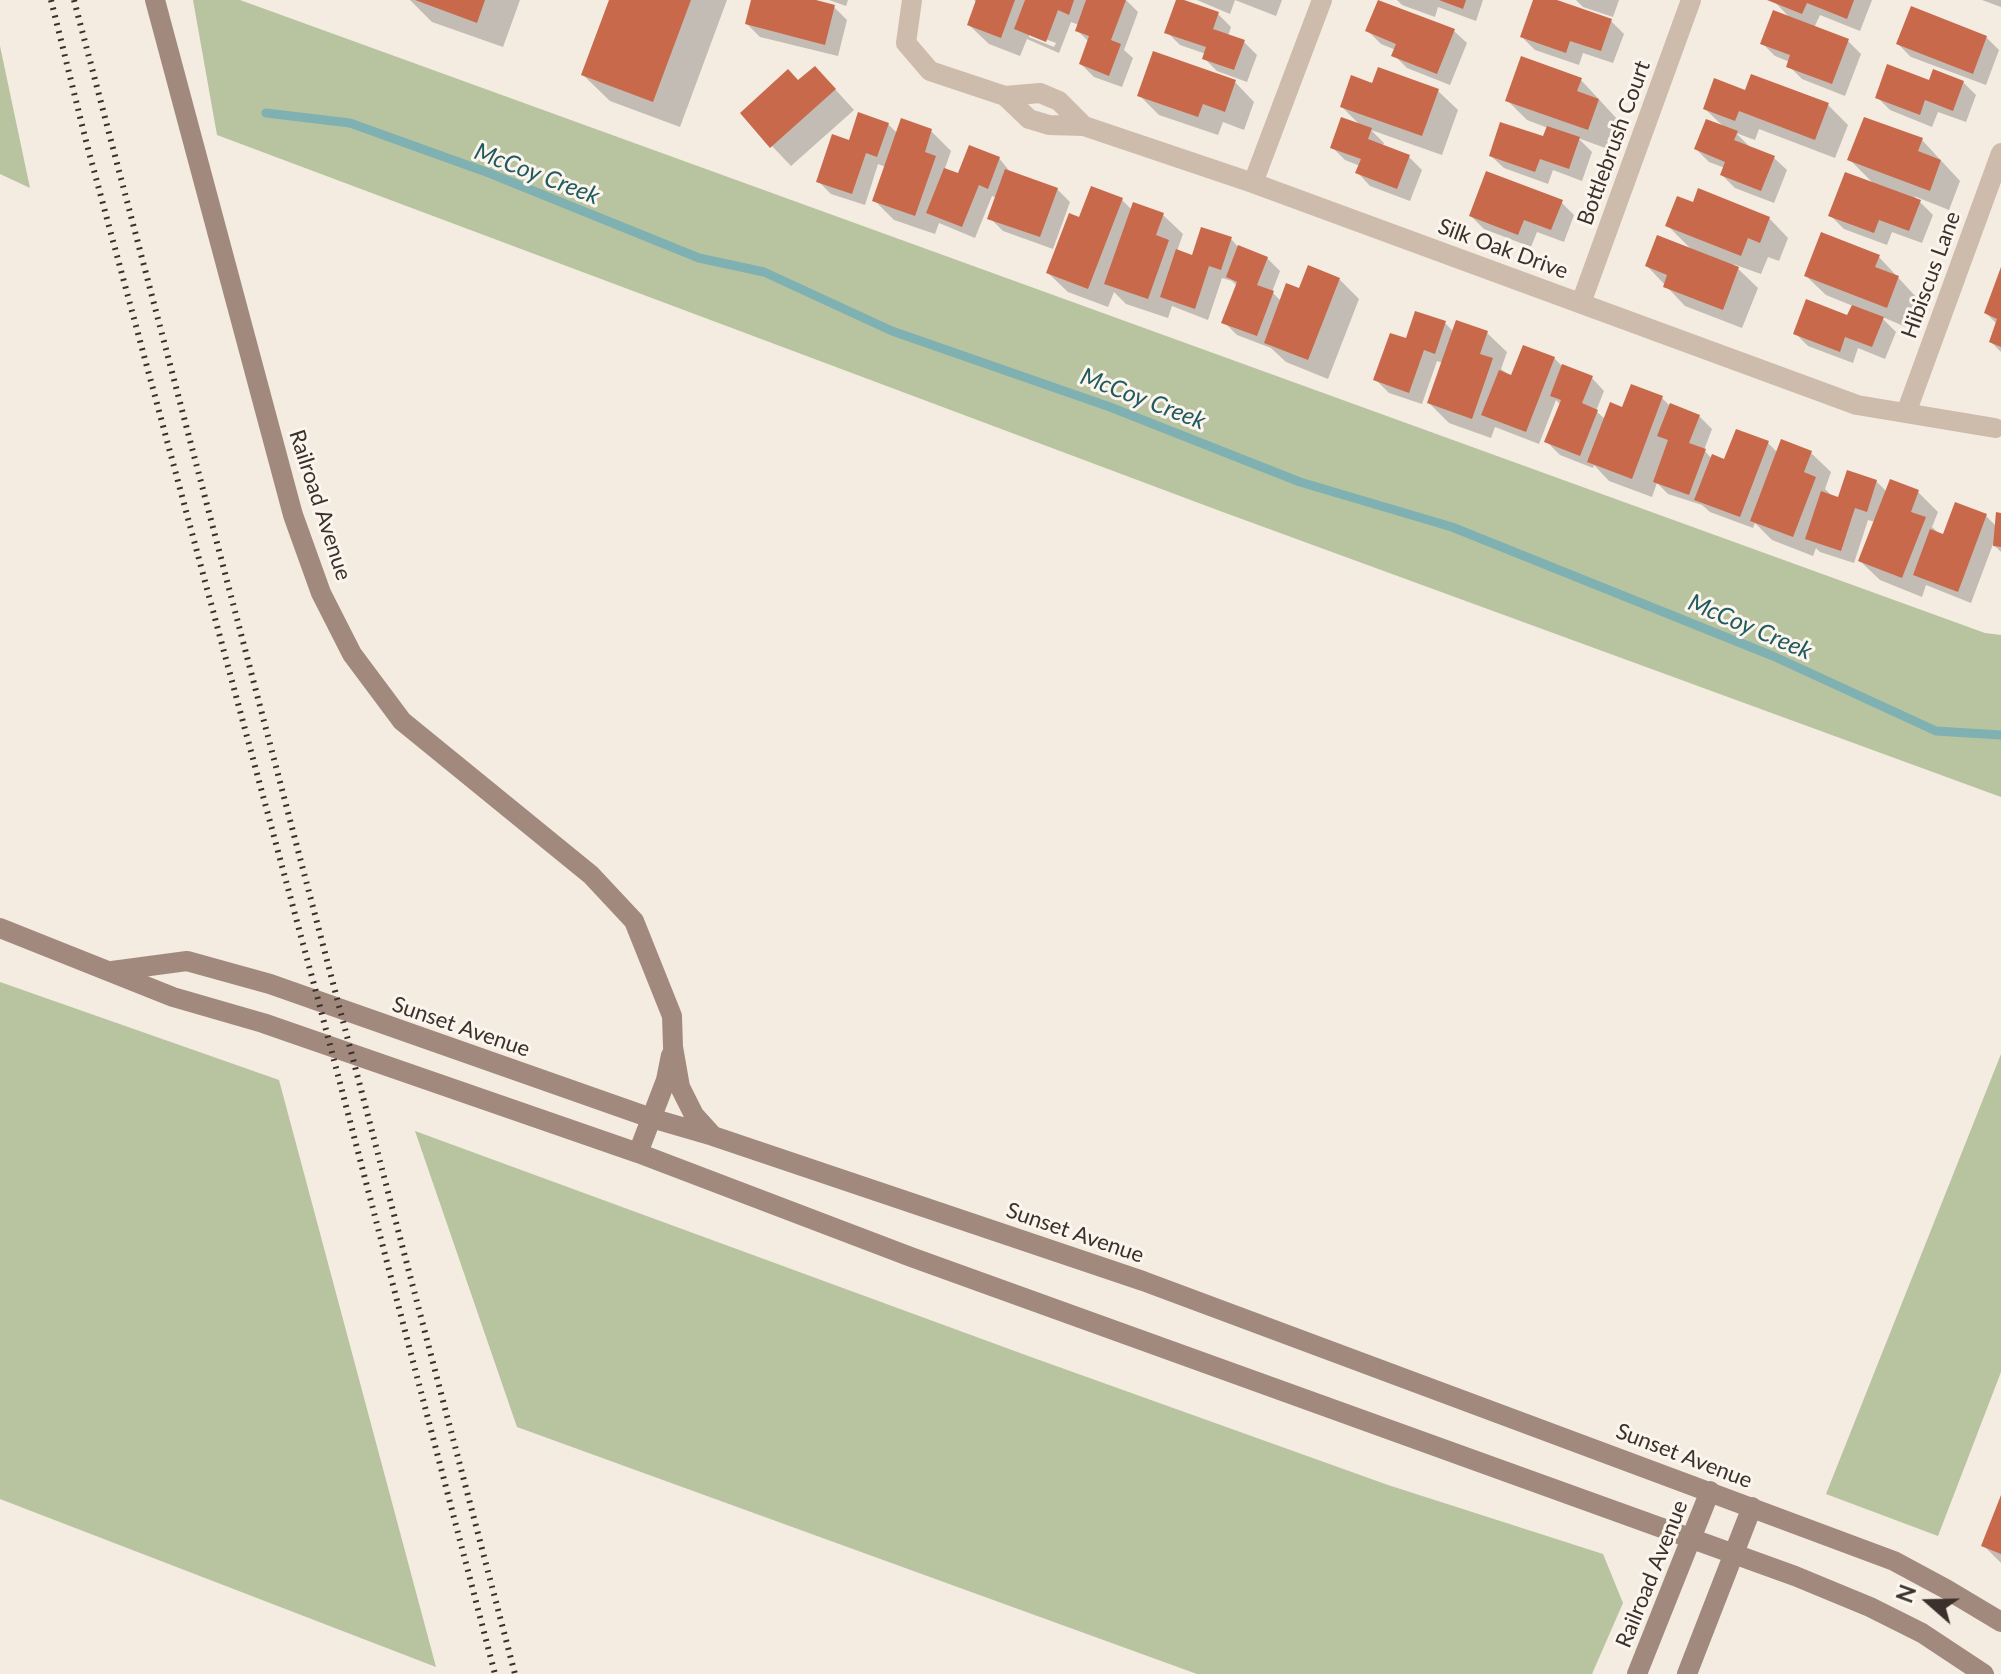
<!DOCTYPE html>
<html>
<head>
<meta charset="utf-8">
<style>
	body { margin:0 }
	#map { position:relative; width:2001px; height:1674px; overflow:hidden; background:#f4ebe1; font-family:Lato,sans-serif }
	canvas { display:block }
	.north { position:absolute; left:1889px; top:1562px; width:80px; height:80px; -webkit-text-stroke:6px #fbf5ee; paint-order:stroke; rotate:290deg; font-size:22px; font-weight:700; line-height:32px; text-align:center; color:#3b302b }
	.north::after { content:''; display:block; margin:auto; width:28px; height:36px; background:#3b302b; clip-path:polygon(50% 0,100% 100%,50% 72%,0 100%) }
</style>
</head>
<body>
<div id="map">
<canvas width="2001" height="1674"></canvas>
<div class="north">N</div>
</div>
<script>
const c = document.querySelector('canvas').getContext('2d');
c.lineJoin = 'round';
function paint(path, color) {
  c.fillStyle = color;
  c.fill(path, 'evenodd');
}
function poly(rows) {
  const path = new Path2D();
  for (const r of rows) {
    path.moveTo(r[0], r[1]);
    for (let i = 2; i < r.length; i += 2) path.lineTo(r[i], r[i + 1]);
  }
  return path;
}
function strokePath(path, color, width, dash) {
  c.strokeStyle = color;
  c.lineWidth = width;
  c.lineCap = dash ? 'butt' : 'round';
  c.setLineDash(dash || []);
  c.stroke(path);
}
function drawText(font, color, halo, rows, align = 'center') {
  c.font = font + ' Lato,sans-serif';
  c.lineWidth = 6;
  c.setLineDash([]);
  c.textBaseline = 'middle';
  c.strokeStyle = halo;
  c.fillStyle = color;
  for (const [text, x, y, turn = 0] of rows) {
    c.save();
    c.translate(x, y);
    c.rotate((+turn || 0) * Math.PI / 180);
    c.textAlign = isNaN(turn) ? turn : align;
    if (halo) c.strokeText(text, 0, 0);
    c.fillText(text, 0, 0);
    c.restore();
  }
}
paint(poly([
	[193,0,240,0,1985,633,2001,635,2001,797,1220,511,217,135],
	[0,46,30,188,0,174],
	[0,982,279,1080,436,1667,0,1499],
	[2001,1054,2001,1372,1938,1536,1826,1494],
	[415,1131,1031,1357,1388,1485,1603,1554,1623,1603,1592,1674,1197,1674,517,1427]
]), '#b8c4a0');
paint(poly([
	[410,0,520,0,503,47,432,22],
	[611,0,727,0,680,127,610,101,583,75],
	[753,0,808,0,834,7,847,20,838,56,760,37,747,24],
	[829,0,848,0,846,6],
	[974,0,1126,0,1138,12,1124,50,1133,58,1122,87,1094,77,1081,64,1089,42,1077,30,1079,25,1071,22,1059,53,1027,39,1020,56,989,44,969,25,977,3],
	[1029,33,1056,43,1054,47,1029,37],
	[1178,0,1218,14,1231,27,1228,36,1244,42,1257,55,1247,82,1217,71,1204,58,1206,54,1180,45,1167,32],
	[1197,0,1282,0,1276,16,1235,0,1230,14],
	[1397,0,1483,0,1476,21,1438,7,1435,17,1402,5],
	[1535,0,1550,0,1611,21,1624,34,1613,63,1583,53,1579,65,1535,50,1522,37],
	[1576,0,1619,0,1613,17,1583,7],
	[1872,0,1860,31,1820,15,1814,28,1848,41,1861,54,1845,96,1802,79,1789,66,1790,62,1775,56,1762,43,1790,18,1773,0],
	[1982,0,2001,0,2001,7],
	[1368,31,1454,31,1467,43,1450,85,1407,68,1394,55,1396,50,1381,44],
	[1986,37,1999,50,1986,85,1911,57,1898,44],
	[1581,80,1618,120,1608,149,1578,138,1592,152,1582,181,1553,170,1548,184,1504,168,1491,156,1544,139,1548,128,1527,120,1507,100],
	[1235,82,1254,102,1244,130,1223,122,1218,135,1159,115,1139,95],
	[1930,82,1963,82,1976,95,1966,122,1938,112,1932,127,1890,110,1877,97],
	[799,83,834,88,854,110,791,166,772,146],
	[1373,85,1438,91,1458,110,1442,155,1371,130,1384,143,1382,147,1409,157,1422,170,1410,201,1370,186,1358,173,1360,166,1345,160,1332,147,1361,126,1342,107],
	[1746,92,1828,105,1848,125,1835,158,1759,129,1755,140,1736,133,1749,146,1748,148,1774,158,1787,170,1774,203,1735,188,1722,175,1725,168,1709,162,1696,149,1725,128,1705,109],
	[888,124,898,134,931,131,951,151,945,168,959,176,999,158,1011,173,1057,189,1070,202,1053,249,1003,231,990,218,997,198,992,196,975,238,939,223,935,234,894,220,874,200,886,167,878,164,865,205,831,194,818,181,850,142],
	[1922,140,1960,181,1949,210,1914,196,1933,215,1922,243,1892,232,1887,245,1844,229,1831,216,1876,186,1850,160],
	[1122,200,1132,210,1163,215,1183,234,1177,251,1193,257,1231,239,1239,248,1267,258,1280,271,1272,292,1282,302,1300,290,1339,279,1359,299,1328,379,1286,362,1271,348,1237,335,1224,322,1237,286,1232,281,1222,278,1208,320,1172,306,1168,318,1126,304,1114,292,1108,307,1068,292,1048,273,1080,219],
	[1561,202,1574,215,1564,242,1537,232,1531,247,1484,229,1471,216],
	[1694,205,1769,218,1788,238,1779,261,1768,257,1761,274,1733,264,1758,288,1742,328,1685,306,1647,266,1692,250,1667,225],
	[1879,257,1917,298,1906,327,1880,316,1896,332,1885,359,1858,348,1853,363,1808,346,1795,333,1848,318,1853,306,1826,295,1806,276],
	[2001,272,2001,352,1991,342,1997,324,1986,313],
	[1445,323,1454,332,1487,333,1507,352,1501,369,1512,377,1554,358,1562,366,1592,378,1604,391,1596,411,1606,420,1624,409,1662,398,1669,405,1699,416,1712,429,1704,450,1712,459,1726,462,1767,442,1778,453,1811,453,1831,472,1825,489,1833,497,1839,499,1876,481,1887,492,1918,492,1938,512,1932,527,1941,535,1986,516,1996,526,2001,515,2001,552,1993,544,1971,603,1926,585,1922,597,1880,580,1860,561,1875,522,1868,520,1854,563,1820,552,1816,548,1813,556,1772,540,1755,523,1753,528,1710,512,1702,505,1668,494,1657,483,1652,497,1609,481,1594,465,1593,468,1560,455,1547,442,1561,405,1556,400,1539,444,1495,427,1491,438,1449,423,1429,403,1443,363,1437,361,1422,404,1389,393,1376,380,1407,341],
	[2001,1501,2001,1563,1983,1545]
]), '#0003');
strokePath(poly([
	[266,113,350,123,489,173,699,258,764,272,892,331,1110,407,1300,482,1452,527,1773,656,1936,731,2001,735]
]), '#7fb0b2', 9);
paint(poly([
	[415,0,485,0,477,23],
	[609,0,691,0,653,102,581,75],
	[751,0,816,0,835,5,825,45,745,24],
	[976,0,1015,0,1001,38,967,25],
	[1025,0,1074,0,1069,15,1058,10,1046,42,1014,29],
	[1086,0,1126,0,1111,40,1121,44,1109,76,1079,64,1089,36,1075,31],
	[1176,0,1184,0,1219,12,1213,29,1245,40,1234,70,1202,59,1206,47,1164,33],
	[1378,0,1455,29,1437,74,1391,56,1396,44,1365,31],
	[1439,0,1466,0,1463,9],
	[1533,0,1557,0,1612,19,1601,51,1570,41,1566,53,1520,37],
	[1767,0,1854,0,1847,19,1807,3,1802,14],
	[1911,6,1987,36,1973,74,1896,44],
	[1773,10,1849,39,1832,84,1786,67,1790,55,1760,44],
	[1153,51,1236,80,1225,112,1203,104,1198,117,1137,96],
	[1521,56,1582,78,1577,91,1599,99,1588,130,1505,101],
	[1887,64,1929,80,1933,69,1964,81,1953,111,1925,100,1920,115,1875,98],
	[815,66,836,89,770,148,740,113,788,69,798,80],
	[1378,67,1439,89,1422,136,1340,107,1351,75,1372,83],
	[1751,74,1829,103,1815,140,1739,111,1735,121,1703,109,1714,78,1745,90],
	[858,112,889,123,877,157,866,153,852,194,816,182,832,134,849,140],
	[1341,117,1372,128,1368,139,1410,155,1397,189,1355,173,1361,159,1330,148],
	[1864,117,1923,138,1918,151,1941,160,1930,191,1847,160],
	[901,118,932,129,925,152,936,156,915,216,872,201],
	[1706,119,1738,131,1734,140,1775,156,1761,191,1720,175,1725,162,1694,149],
	[1500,122,1543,136,1547,126,1580,137,1569,169,1540,159,1535,172,1489,156],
	[969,145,1000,157,988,189,979,185,962,227,926,213,944,168,958,173],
	[1005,169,1058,188,1040,237,987,219],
	[1486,171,1563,200,1551,230,1524,220,1518,235,1469,216],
	[1845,172,1921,200,1909,231,1879,220,1874,233,1828,216],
	[1091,186,1123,198,1088,289,1046,273,1069,213,1079,217],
	[1698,188,1770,217,1760,243,1748,238,1741,256,1665,226,1677,196,1693,202],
	[1133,202,1164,213,1156,235,1169,240,1148,299,1104,284],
	[1201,227,1232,237,1221,270,1209,266,1195,309,1160,297,1176,249,1192,255],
	[1821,232,1880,255,1875,267,1899,276,1887,308,1804,276],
	[1657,235,1739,267,1723,310,1663,287,1667,275,1645,266],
	[1238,245,1268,257,1257,285,1274,291,1257,336,1221,323,1237,282,1226,277],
	[1308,265,1340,278,1308,360,1264,343,1286,283,1299,288],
	[2001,267,2001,347,1989,342,1997,319,1984,313],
	[1806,299,1847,315,1852,305,1884,317,1872,347,1845,337,1840,352,1793,334],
	[1415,311,1446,321,1435,354,1424,350,1409,393,1373,380,1390,333,1406,338],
	[1456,320,1488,331,1480,354,1493,358,1472,419,1427,403],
	[1523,345,1555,357,1526,432,1481,415,1499,370,1511,375],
	[1562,364,1593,376,1582,403,1598,410,1580,456,1544,442,1561,400,1550,396],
	[1631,384,1663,396,1632,479,1587,462,1610,402,1622,407],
	[1670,403,1700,415,1689,443,1706,449,1689,495,1653,482,1668,440,1657,436],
	[1736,429,1769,441,1740,517,1694,500,1712,454,1724,459],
	[1781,439,1812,451,1804,472,1816,477,1793,537,1750,521],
	[1847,470,1877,480,1867,512,1855,508,1841,551,1805,539,1821,491,1838,497],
	[1890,479,1919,490,1911,512,1926,517,1902,578,1858,561],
	[1955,502,1987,514,1958,592,1913,575,1930,529,1943,534],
	[1996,512,2001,513,2001,547,1993,546],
	[2001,1495,2001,1554,1981,1546]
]), '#c8694b');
strokePath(poly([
	[912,0,906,43,930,71,1005,96,1040,93,1059,101,1084,126],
	[1005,96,1029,119,1049,125,1084,126,1253,183,1857,405,1995,428],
	[1253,183,1322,0],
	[1581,303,1691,0],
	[1906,413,2001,153]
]), '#cdbbac', 20);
strokePath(poly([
	[155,0,293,515,321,593,352,654,402,721,591,875,634,921,672,1016,673,1047,680,1087,694,1115,713,1136],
	[0,928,173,997,263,1023,638,1153,911,1257,1795,1576,1870,1607,1922,1633,1984,1674],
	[112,971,187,961,270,984,651,1118,713,1136,1143,1281,1894,1561,1946,1589,2001,1622],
	[638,1153,666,1080,671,1055],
	[1637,1674,1710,1491],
	[1687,1674,1752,1507]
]), '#a18a7d', 20);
strokePath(poly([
	[51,0,86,141,319,1003,495,1674],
	[74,0,515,1674]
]), '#3b302b', 6, [2, 6]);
drawText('22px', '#3b302b', '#fbf5ee', [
	["Bottlebrush Court",1614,143,-70],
	["Silk Oak Drive",1503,249,20],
	["Hibiscus Lane",1931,275,-70],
	["Railroad Avenue",320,505,72],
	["Sunset Avenue",461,1027,19],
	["Sunset Avenue",1075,1233,19],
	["Sunset Avenue",1684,1456,21],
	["Railroad Avenue",1652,1574,-68]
]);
drawText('italic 24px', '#1f5a5e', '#fbf5ee', [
	["McCoy Creek",537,174,21],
	["McCoy Creek",1143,399,21],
	["McCoy Creek",1750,627,23]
]);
</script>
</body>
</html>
